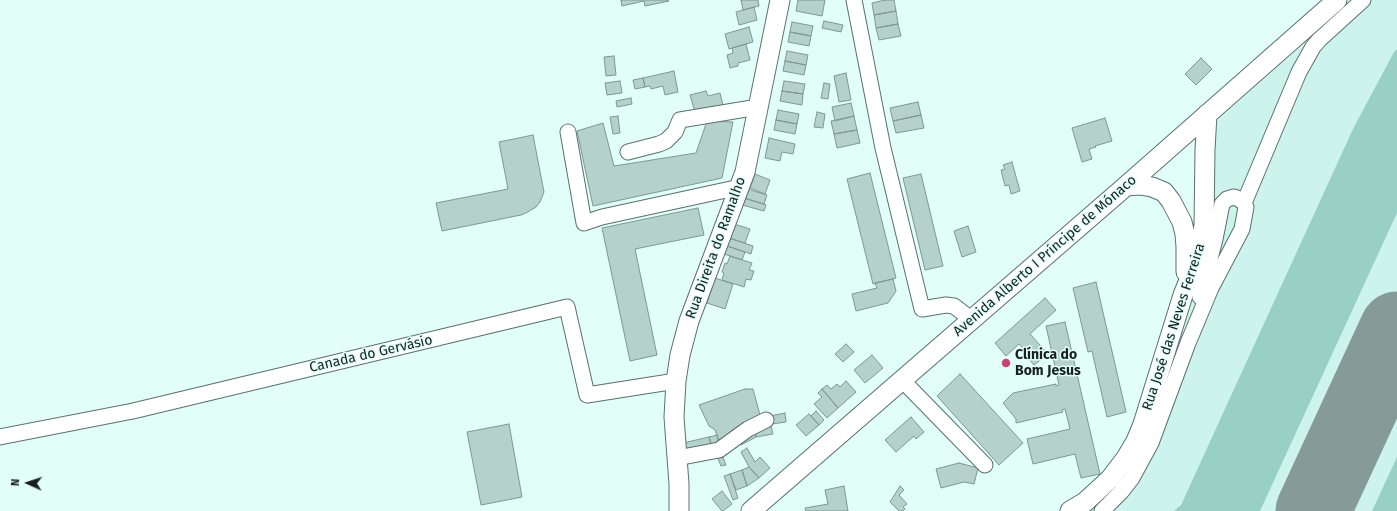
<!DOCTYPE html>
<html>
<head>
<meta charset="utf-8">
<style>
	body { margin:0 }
	#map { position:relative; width:1397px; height:511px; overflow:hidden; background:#e1fef8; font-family:"Fira Sans",sans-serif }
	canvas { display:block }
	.north { position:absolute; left:8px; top:463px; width:40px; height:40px; -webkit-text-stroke:3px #e1fef8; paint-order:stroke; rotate:273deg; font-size:11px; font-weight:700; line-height:16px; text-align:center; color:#17211f }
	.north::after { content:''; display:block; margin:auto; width:14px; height:18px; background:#17211f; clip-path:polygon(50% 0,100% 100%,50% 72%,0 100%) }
</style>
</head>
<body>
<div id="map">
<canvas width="1397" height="511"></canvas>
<div class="north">N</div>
</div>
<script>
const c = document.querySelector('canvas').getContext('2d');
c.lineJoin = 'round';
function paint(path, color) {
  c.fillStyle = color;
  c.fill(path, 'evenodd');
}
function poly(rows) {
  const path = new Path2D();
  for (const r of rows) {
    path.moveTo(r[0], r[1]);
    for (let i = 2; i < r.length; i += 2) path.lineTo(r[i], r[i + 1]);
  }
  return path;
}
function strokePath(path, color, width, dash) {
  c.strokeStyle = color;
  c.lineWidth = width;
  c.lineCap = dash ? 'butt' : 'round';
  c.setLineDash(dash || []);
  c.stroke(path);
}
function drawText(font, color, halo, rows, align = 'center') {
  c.font = font + ' "Fira Sans",sans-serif';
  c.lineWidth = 3;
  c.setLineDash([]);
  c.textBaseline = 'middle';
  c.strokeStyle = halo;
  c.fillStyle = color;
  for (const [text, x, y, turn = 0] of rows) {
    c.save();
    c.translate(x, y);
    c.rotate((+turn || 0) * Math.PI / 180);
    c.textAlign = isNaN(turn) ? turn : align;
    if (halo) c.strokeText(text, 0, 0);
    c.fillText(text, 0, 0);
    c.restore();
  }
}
paint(poly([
	[1353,0,1397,0,1397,511,1089,511,1102,500,1116,486,1198,271,1208,129]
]), '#cdf4ec');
paint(poly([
	[1397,49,1397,213,1260,511,1174,511,1181,505,1353,129,1394,52],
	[1397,457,1397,511,1372,511]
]), '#98d0c6');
strokePath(poly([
	[1313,511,1397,329]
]), '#869b97', 75);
const building = poly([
	[621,0,668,0,669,1,645,6,644,1,622,6,621,0],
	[741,0,758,0,759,6,743,10,741,0],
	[798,0,825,0,822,16,796,11,798,0],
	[885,0,894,0,896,11,874,15,872,3,885,0],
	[754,7,757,20,739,25,736,12,754,7],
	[896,11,898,24,876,28,874,15,896,11],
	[824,21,843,25,841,32,822,28,824,21],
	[792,22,813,26,811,36,790,32,792,22],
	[898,24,901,36,879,40,876,28,898,24],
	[749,27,753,42,729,49,725,34,749,27],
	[790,32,811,36,809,46,788,42,790,32],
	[746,44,750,60,738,63,738,66,730,68,727,55,733,53,732,48,746,44],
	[787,51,808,55,806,65,785,61,787,51],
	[614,56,616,75,606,76,604,57,614,56],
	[1201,58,1212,69,1196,85,1185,74,1201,58],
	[785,61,806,65,804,75,783,71,785,61],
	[674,71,678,92,665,95,663,86,651,89,650,86,645,87,643,78,674,71],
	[846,73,851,100,839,102,834,76,846,73],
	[643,78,645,87,635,89,633,80,643,78],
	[620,81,622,93,607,95,605,83,620,81],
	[784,81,805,84,803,94,782,91,784,81],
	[824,83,830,84,828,99,821,98,824,83],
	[706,91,708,96,720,93,723,105,695,112,690,95,706,91],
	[782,91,803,94,802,105,780,101,782,91],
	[631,98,632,104,617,107,616,101,631,98],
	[918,102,921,115,893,121,890,108,918,102],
	[851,103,854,116,835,121,832,107,851,103],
	[778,110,799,114,797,124,776,120,778,110],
	[817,112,825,114,823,128,814,127,817,112],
	[921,115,924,128,896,133,893,121,921,115],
	[618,116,620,133,613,134,610,117,618,116],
	[854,116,857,130,834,134,831,121,854,116],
	[1105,118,1112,141,1095,146,1096,147,1089,149,1092,159,1082,162,1072,128,1105,118],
	[776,120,797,124,795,134,774,130,776,120],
	[707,121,733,122,722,178,593,206,577,131,603,123,614,166,696,153,707,121],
	[857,130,860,143,837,148,834,134,857,130],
	[533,135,544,192,540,202,536,207,526,213,521,215,442,231,436,203,508,189,499,142,533,135],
	[769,138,795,144,793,154,782,152,780,161,765,158,769,138],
	[1012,162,1020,191,1011,194,1009,185,1005,186,1001,170,1005,169,1003,165,1012,162],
	[870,173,896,278,873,284,847,179,870,173],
	[755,174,770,180,765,194,750,188,755,174],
	[921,174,943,266,925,270,903,178,921,174],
	[747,189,767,195,764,204,744,198,747,189],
	[744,198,766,205,764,211,742,205,744,198],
	[698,208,704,235,635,249,657,355,630,361,602,228,698,208],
	[734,224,750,229,745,243,729,238,734,224],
	[968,226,976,252,962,257,954,231,968,226],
	[729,238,753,246,751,254,727,246,729,238],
	[727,246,745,252,742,260,724,254,727,246],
	[730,256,752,263,749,270,754,271,751,280,746,279,744,287,722,280,724,273,722,272,725,263,727,264,730,256],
	[715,278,733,284,725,309,707,303,715,278],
	[893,279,896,291,888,303,856,311,852,294,877,288,875,283,893,279],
	[1096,282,1126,412,1107,417,1092,351,1088,352,1073,288,1096,282],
	[1045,298,1056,310,1030,334,1048,354,1034,365,1023,352,1025,350,1019,344,1006,356,995,343,1045,298],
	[1065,322,1100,474,1081,478,1075,454,1033,464,1027,439,1070,429,1065,409,1062,410,1063,412,1016,423,1016,419,1003,403,1013,393,1056,384,1056,386,1059,385,1046,326,1065,322],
	[846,344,854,352,843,362,835,354,846,344],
	[872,355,883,368,865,383,854,370,872,355],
	[960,374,1023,443,999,465,937,396,960,374],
	[846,381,856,392,838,408,822,389,827,385,831,389,837,384,840,387,846,381],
	[745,389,753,389,760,415,720,445,715,430,709,426,699,405,745,389],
	[822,389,838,408,827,418,814,404,822,397,818,393,822,389],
	[816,411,824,420,819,425,811,416,816,411],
	[785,413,786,422,772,424,770,416,785,413],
	[809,414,819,425,806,436,796,425,809,414],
	[911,417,924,432,916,439,914,436,896,452,885,440,911,417],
	[509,424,522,497,481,505,467,432,509,424],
	[771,426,773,434,756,437,755,429,771,426],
	[755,429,756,437,741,445,738,438,755,429],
	[717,435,720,445,712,447,709,437,717,435],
	[709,437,712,447,686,453,683,443,709,437],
	[747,448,755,462,760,457,770,468,759,478,749,467,741,452,747,448],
	[721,452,726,465,721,466,716,454,721,452],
	[959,463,978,468,974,484,964,482,941,488,936,469,959,463],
	[749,467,759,478,747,486,742,470,749,467],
	[742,470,747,486,736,490,730,474,742,470],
	[730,474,738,498,733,500,724,476,730,474],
	[844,486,848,511,806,511,805,508,828,504,825,490,844,486],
	[900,486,904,490,899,495,907,504,903,507,905,509,903,511,899,511,890,502,900,486],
	[722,491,732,504,723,511,722,511,712,499,722,491]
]);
paint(building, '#b5d1cb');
strokePath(building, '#7d9892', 1);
const minor = poly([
	[854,0,883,148,922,309,946,305,954,306,972,320],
	[568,132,584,223,602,217,740,187],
	[628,152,659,144,666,141,675,132,680,120,758,107],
	[1200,297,1215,239,1222,204,1227,199,1234,197,1239,199,1244,203],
	[902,380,985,465],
	[0,437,133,411,567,307,587,395,676,381],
	[677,458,719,450,748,429,766,420],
	[1102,511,1121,492,1132,478,1151,443,1188,343,1211,288,1242,229,1246,207,1244,203,1299,72,1313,47,1319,40,1363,0]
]);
const major = poly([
	[1126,186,1140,185,1152,187,1164,192,1171,201,1182,222,1185,234,1186,247,1186,272],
	[679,511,679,484,674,417,676,381,680,355,689,321,745,172,780,0],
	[751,511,1126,186,1337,0],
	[1070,511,1085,502,1110,479,1126,458,1136,441,1143,424,1183,295,1194,268,1201,246,1204,225,1205,150,1207,114]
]);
strokePath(minor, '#58716c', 17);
strokePath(major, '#58716c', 21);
strokePath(minor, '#fff', 15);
strokePath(major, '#fff', 19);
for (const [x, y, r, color] of [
	[1006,363,5,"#cc4075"]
]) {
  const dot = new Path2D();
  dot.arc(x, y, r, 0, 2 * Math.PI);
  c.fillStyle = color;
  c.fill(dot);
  strokePath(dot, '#e1fef8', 1.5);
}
drawText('14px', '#17211f', '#e1fef8', [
	["Rua Direita do Ramalho",716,248,-70],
	["Avenida Alberto I Príncipe de Mónaco",1045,256,-41],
	["Rua José das Neves Ferreira",1174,327,-72],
	["Canada do Gervásio",371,354,-13]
]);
drawText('bold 14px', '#17211f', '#e1fef8', [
	["Clínica do",1015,355],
	["Bom Jesus",1015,371]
], 'left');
</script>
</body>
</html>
